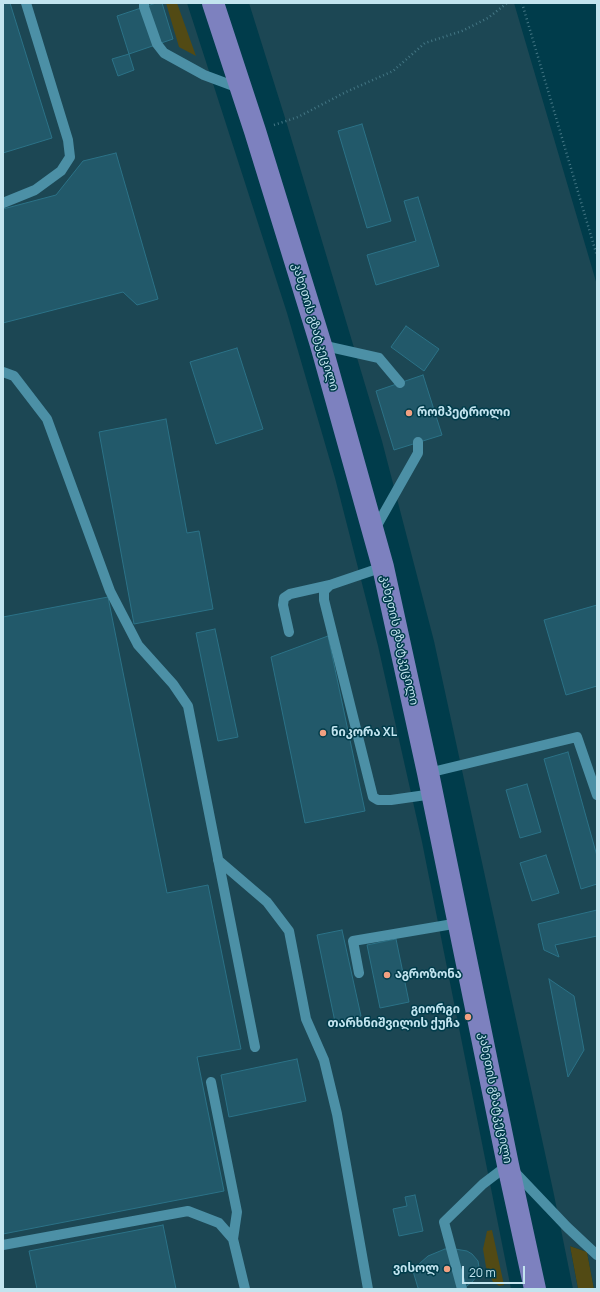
<!DOCTYPE html>
<html>
<head>
<meta charset="utf-8">
<style>
	body { margin:0 }
	#map { position:relative; width:600px; height:1292px; overflow:hidden; background:#003c4b; font-family:Manrope,sans-serif }
	canvas { display:block }
	.frame { position:absolute; inset:0; border:4px solid #c2e4ef; pointer-events:none }
	.scale { position:absolute; left:462px; top:1266px; width:63px; height:18px; box-sizing:border-box; border:2px solid #c2e4ef; border-top:0; padding-left:5px; font-size:12px; line-height:14px; white-space:nowrap; color:#c2e4ef; -webkit-text-stroke:3px #003c4b; paint-order:stroke }
</style>
</head>
<body>
<div id="map">
<canvas width="600" height="1292"></canvas>
<div class="frame"></div>
<div class="scale">20 m</div>
</div>
<script>
const c = document.querySelector('canvas').getContext('2d');
c.lineJoin = 'round';
function paint(path, color) {
  c.fillStyle = color;
  c.fill(path, 'evenodd');
}
function poly(rows) {
  const path = new Path2D();
  for (const r of rows) {
    path.moveTo(r[0], r[1]);
    for (let i = 2; i < r.length; i += 2) path.lineTo(r[i], r[i + 1]);
  }
  return path;
}
function strokePath(path, color, width, dash) {
  c.strokeStyle = color;
  c.lineWidth = width;
  c.lineCap = dash ? 'butt' : 'round';
  c.setLineDash(dash || []);
  c.stroke(path);
}
function drawText(font, color, halo, rows, align = 'center') {
  c.font = font + ' Manrope,"Noto Sans Georgian",sans-serif';
  c.lineWidth = 3;
  c.setLineDash([]);
  c.textBaseline = 'middle';
  c.strokeStyle = halo;
  c.fillStyle = color;
  for (const [text, x, y, turn = 0] of rows) {
    c.save();
    c.translate(x, y);
    c.rotate((+turn || 0) * Math.PI / 180);
    c.textAlign = isNaN(turn) ? turn : align;
    if (halo) c.strokeText(text, 0, 0);
    c.fillText(text, 0, 0);
    c.restore();
  }
}
paint(poly([
	[3,3,187,3,287,313,335,478,378,646,422,842,511,1289,3,1289],
	[249,3,514,3,597,285,597,1289,594,1289,587,1252,570,1246,578,1289,573,1289,553,1190,434,641,382,441,286,121]
]), '#1c4754');
paint(poly([
	[166,3,177,3,196,56,179,47],
	[492,1230,504,1285,499,1286,493,1282,490,1276,486,1267,483,1249,487,1231],
	[570,1246,587,1252,594,1289,578,1289]
]), '#524a14');
const building = poly([
	[3,3,10,3,52,138,3,153,3,3],
	[156,3,162,3,173,39,129,54,117,16,156,3],
	[129,54,134,70,118,76,112,59,129,54],
	[362,124,391,221,367,228,338,131,362,124],
	[116,153,158,299,137,305,123,292,3,323,3,209,56,195,83,161,116,153],
	[418,197,439,266,376,285,367,255,416,241,404,201,418,197],
	[406,326,439,349,424,371,391,347,406,326],
	[237,348,263,429,216,444,190,362,237,348],
	[423,375,442,435,394,450,376,391,423,375],
	[166,419,187,533,199,531,213,609,134,624,99,432,166,419],
	[108,597,167,893,208,885,241,1049,197,1057,224,1191,3,1234,3,617,108,597],
	[597,605,597,686,566,695,544,620,597,605],
	[215,629,238,737,218,741,196,633,215,629],
	[328,636,365,811,305,823,271,657,328,636],
	[568,752,597,856,597,884,581,889,544,759,568,752],
	[527,784,541,832,520,838,506,790,527,784],
	[546,855,559,893,532,901,520,863,546,855],
	[597,910,597,936,555,945,559,957,544,950,538,924,597,910],
	[342,930,361,1016,335,1022,317,935,342,930],
	[396,939,409,1002,380,1008,367,945,396,939],
	[549,979,574,996,584,1050,568,1077,549,979],
	[297,1059,306,1101,229,1117,221,1075,297,1059],
	[415,1195,423,1231,399,1236,393,1209,407,1206,405,1197,415,1195],
	[163,1225,176,1289,37,1289,29,1251,163,1225],
	[445,1249,455,1249,467,1251,472,1254,478,1261,479,1267,478,1275,472,1282,463,1289,421,1289,418,1288,413,1271,419,1264,428,1256,445,1249]
]);
paint(building, '#22596a');
strokePath(building, '#2b7287', 1);
strokePath(poly([
	[522,3,597,256],
	[274,125,298,117,346,92,393,71,425,43,462,31,488,18,507,3]
]), '#447785', 2.5, [1, 3]);
strokePath(poly([
	[144,3,144,7,157,44,164,53,204,75,239,88],
	[3,203,35,190,61,171,70,157,68,140,26,3],
	[321,345,379,358,400,383],
	[3,372,14,376,47,419,110,591,138,645,173,684,188,706,255,1047],
	[375,529,418,453,418,442],
	[383,567,330,585,324,591,324,600,373,797,378,800,391,800,433,794],
	[289,632,283,605,284,598,290,594,330,585],
	[428,773,577,737,597,795],
	[218,860,267,902,289,931,306,1019,324,1060,337,1114,368,1289],
	[359,973,353,941,459,923],
	[211,1082,237,1212,233,1239],
	[3,1245,188,1211,219,1223,233,1239,245,1289],
	[462,1289,444,1222,483,1184,508,1165,567,1227,597,1255]
]), '#4c90a6', 10);
strokePath(poly([
	[213,3,255,131,321,345,383,567,428,773,508,1165,535,1289]
]), '#7d81bf', 22);
for (const [x, y, r, color] of [
	[409,413,4,"#f2a081"],
	[323,733,4,"#f2a081"],
	[387,975,4,"#f2a081"],
	[468,1017,4,"#f2a081"],
	[447,1269,4,"#f2a081"]
]) {
  const dot = new Path2D();
  dot.arc(x, y, r, 0, 2 * Math.PI);
  c.fillStyle = color;
  c.fill(dot);
  strokePath(dot, '#003c4b', 1.5);
}
drawText('12px', '#c2e4ef', '#003c4b', [
	["კახეთის გზატკეცილი",315,327,73],
	["კახეთის გზატკეცილი",399,640,77],
	["კახეთის გზატკეცილი",495,1098,79]
]);
drawText('bold 12px', '#c2e4ef', '#003c4b', [
	["რომპეტროლი",417,413],
	["ნიკორა XL",331,733],
	["აგროზონა",395,975],
	["გიორგი",460,1010,"right"],
	["თარხნიშვილის ქუჩა",460,1024,"right"],
	["ვისოლ",439,1269,"right"]
], 'left');
</script>
</body>
</html>
